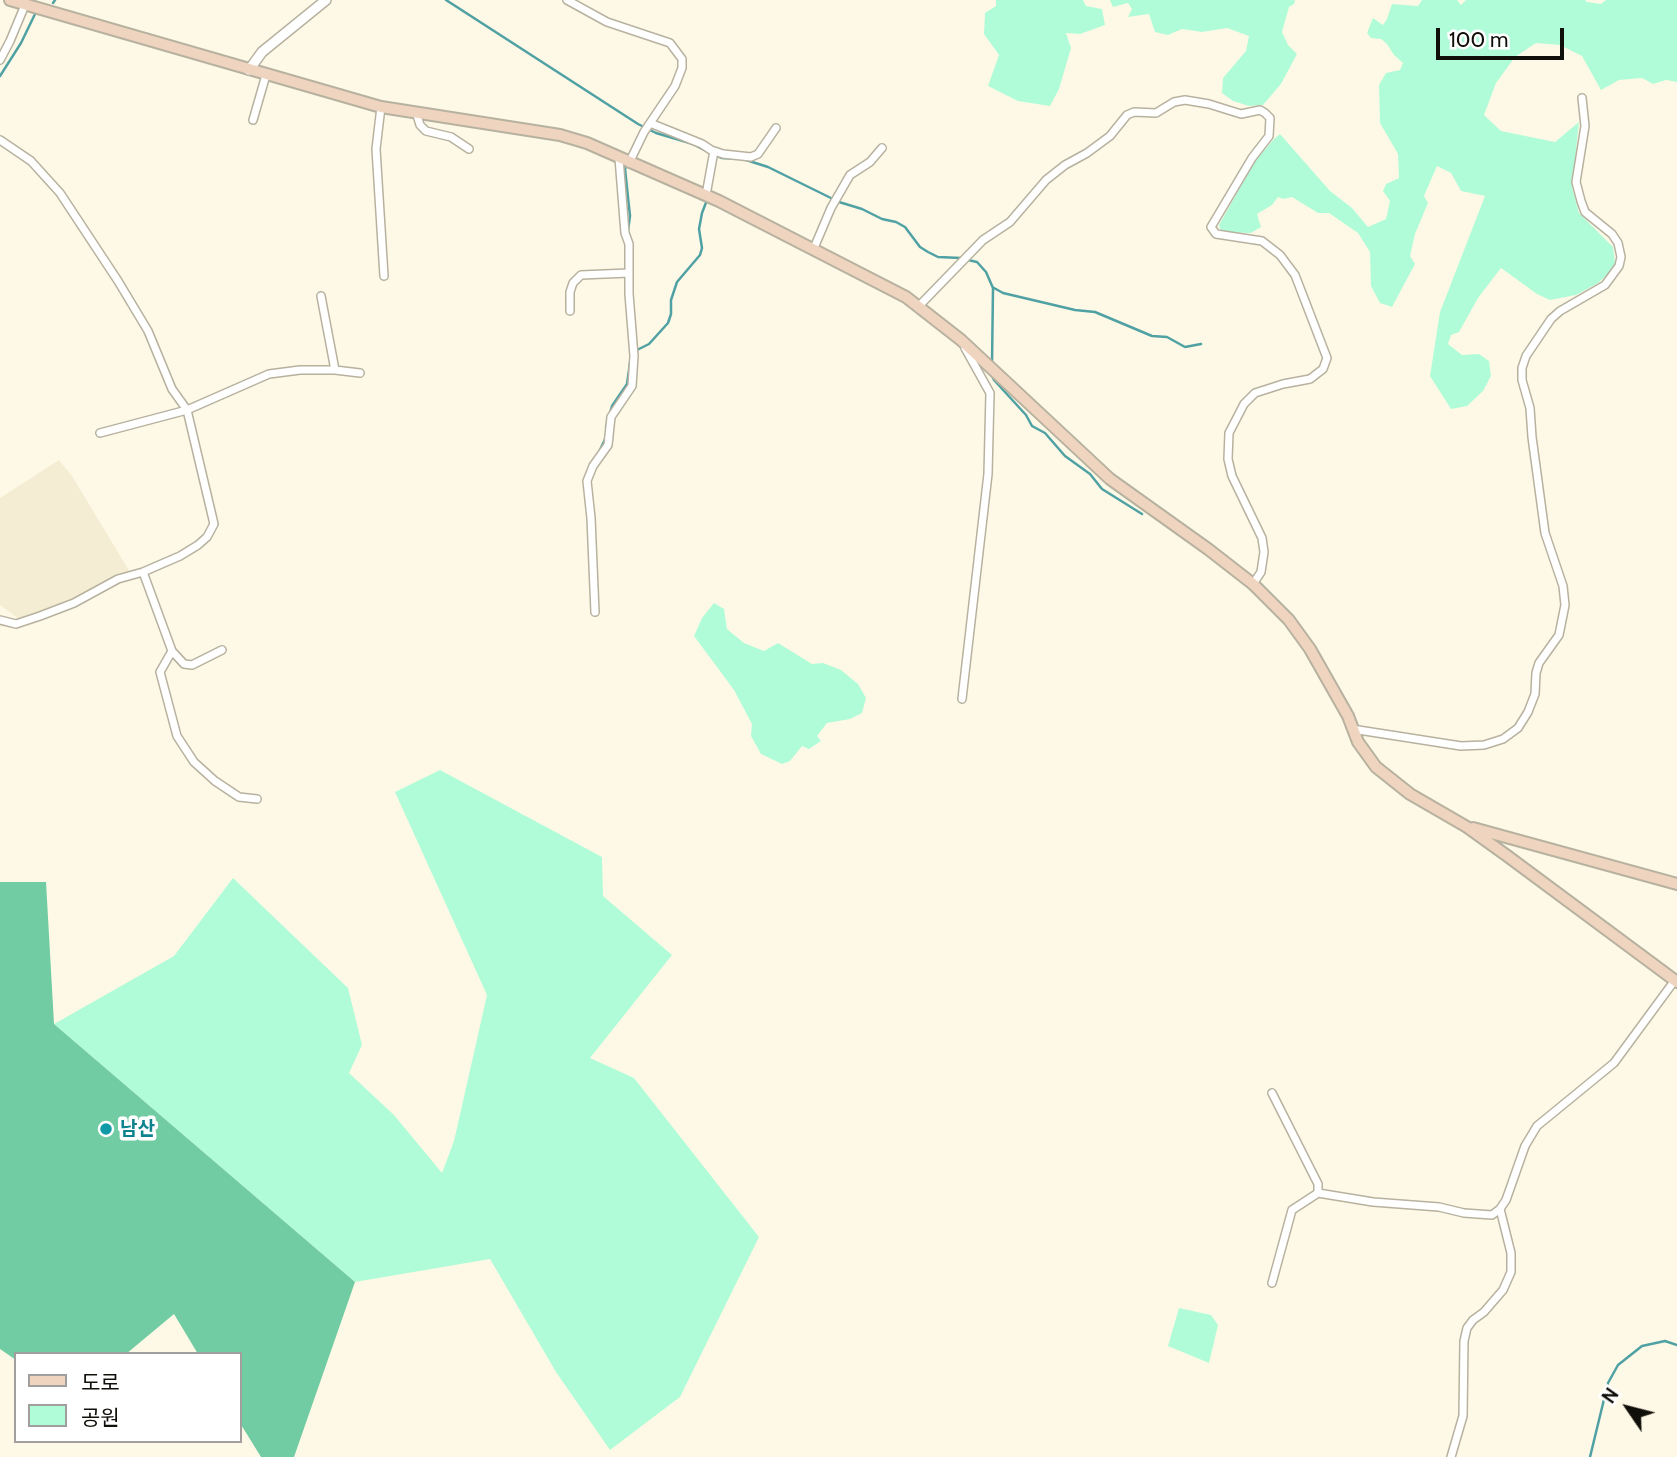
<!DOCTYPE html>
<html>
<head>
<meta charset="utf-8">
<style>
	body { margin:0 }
	#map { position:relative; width:1677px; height:1457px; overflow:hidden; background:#fef9e6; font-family:Cabin,"Noto Sans KR",sans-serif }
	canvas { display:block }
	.legend { position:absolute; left:14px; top:1352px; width:228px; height:91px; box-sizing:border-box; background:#fff; border:2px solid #a09f9d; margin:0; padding:9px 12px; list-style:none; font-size:21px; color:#110f09 }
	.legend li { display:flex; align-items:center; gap:14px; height:35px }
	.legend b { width:35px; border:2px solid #a09f9d }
	.north { position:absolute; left:1593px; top:1373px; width:70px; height:70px; -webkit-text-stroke:5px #fff; paint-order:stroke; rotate:305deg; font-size:19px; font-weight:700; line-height:28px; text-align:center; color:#110f09 }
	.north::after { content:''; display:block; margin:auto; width:24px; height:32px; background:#110f09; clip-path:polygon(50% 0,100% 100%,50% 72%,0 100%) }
	.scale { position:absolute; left:1436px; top:28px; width:128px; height:32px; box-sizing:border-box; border:4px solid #110f09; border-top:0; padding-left:9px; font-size:21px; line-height:24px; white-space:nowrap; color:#110f09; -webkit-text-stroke:5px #fff; paint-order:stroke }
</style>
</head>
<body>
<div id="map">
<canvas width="1677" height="1457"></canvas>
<ul class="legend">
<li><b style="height:9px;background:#efd4c0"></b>도로</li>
<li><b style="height:19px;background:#b1fcd8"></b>공원</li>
</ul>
<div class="north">N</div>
<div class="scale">100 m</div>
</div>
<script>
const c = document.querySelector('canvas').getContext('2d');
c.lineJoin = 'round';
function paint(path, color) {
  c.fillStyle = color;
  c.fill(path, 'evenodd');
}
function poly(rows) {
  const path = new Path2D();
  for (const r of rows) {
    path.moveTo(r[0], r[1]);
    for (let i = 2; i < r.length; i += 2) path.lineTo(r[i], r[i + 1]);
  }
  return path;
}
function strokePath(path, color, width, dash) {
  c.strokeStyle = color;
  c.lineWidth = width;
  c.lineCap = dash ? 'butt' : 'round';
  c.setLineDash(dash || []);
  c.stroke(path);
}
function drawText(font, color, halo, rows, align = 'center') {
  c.font = font + ' Cabin,"Noto Sans KR",sans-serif';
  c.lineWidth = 7;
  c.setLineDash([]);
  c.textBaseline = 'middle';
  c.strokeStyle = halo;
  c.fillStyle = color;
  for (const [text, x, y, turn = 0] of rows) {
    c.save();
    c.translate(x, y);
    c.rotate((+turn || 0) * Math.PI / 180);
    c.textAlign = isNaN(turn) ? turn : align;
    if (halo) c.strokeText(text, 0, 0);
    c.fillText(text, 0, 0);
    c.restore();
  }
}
paint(poly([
	[59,460,72,476,133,577,73,607,26,624,0,605,0,498]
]), '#f5edd3');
paint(poly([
	[996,0,1083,0,1086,6,1102,9,1105,25,1080,34,1066,33,1071,48,1059,89,1050,106,1018,101,988,86,999,55,984,34,985,13,996,6],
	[1110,0,1295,0,1294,4,1289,7,1282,32,1288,45,1297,54,1281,84,1263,105,1249,106,1233,101,1222,93,1223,78,1246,51,1249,36,1227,28,1202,32,1182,29,1168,35,1155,32,1149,14,1128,17,1132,9,1128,3,1113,7],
	[1422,0,1457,0,1461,5,1466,0,1585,0,1587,2,1601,4,1606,0,1677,0,1677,82,1666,80,1653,84,1642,78,1619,80,1601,90,1582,56,1560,45,1536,43,1515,57,1496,83,1484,115,1501,131,1555,142,1579,122,1572,187,1579,213,1613,247,1615,263,1611,271,1598,283,1576,295,1550,300,1537,294,1501,268,1478,298,1459,332,1451,335,1448,344,1462,355,1479,354,1489,361,1491,376,1483,391,1467,406,1451,409,1430,376,1440,312,1485,196,1461,191,1451,173,1437,166,1424,196,1428,203,1415,234,1410,256,1415,264,1392,307,1380,303,1371,286,1370,252,1358,233,1329,213,1318,213,1292,197,1284,199,1278,197,1272,205,1257,214,1261,227,1251,233,1221,232,1219,225,1255,161,1274,139,1280,134,1330,191,1352,208,1368,227,1386,219,1390,201,1383,191,1386,184,1399,178,1398,154,1380,123,1379,85,1386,73,1400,70,1403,63,1394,55,1387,44,1381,39,1371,38,1367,33,1373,18,1383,25,1387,19,1392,4,1418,6],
	[714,603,724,609,727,629,744,643,764,651,778,643,812,664,823,663,841,670,858,684,866,698,862,713,850,719,827,723,817,736,821,741,809,749,802,746,790,761,782,764,761,754,751,736,752,724,734,690,694,636,702,618],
	[440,770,602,857,603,896,672,955,590,1058,634,1078,759,1237,680,1397,610,1450,556,1372,490,1259,355,1282,54,1024,174,956,233,878,348,988,362,1045,349,1073,394,1115,442,1173,454,1141,487,995,395,792],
	[1179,1308,1211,1315,1218,1325,1209,1363,1168,1346]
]), '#b1fcd8');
paint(poly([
	[0,882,46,882,54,1024,355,1282,294,1457,261,1457,240,1423,240,1354,198,1354,174,1314,126,1354,16,1354,16,1360,0,1349]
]), '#71cca3');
strokePath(poly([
	[446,0,638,124,656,133,693,144,706,151],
	[53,3,55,0],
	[0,76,21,43,36,12],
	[715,155,722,158,743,159,768,167,839,202,862,209,882,219,896,222,905,227,920,247,928,252,938,257,961,258],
	[627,164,625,169,630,216,628,230],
	[968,260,977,262,986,272,993,288,992,364],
	[994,288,1003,293,1075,310,1095,312,1152,336,1167,337,1185,347,1201,344],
	[635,351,649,344,668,323,671,314,671,300,677,282,700,255,702,248,699,229,702,213,707,200],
	[991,374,994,380,1026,415,1032,426,1045,433,1065,456,1090,474,1102,489,1142,514],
	[606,427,612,406,627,384,631,356],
	[600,450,606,437],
	[1590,1457,1608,1383,1618,1365,1642,1346,1665,1341,1677,1345]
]), '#4fa1a4', 2.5);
const minor = poly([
	[567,0,607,22,670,43,682,59,682,68,675,86,644,132,629,163],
	[0,60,10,41,25,5],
	[381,107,376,149,384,276],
	[416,112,420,125,426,131,451,137,469,149],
	[253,120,266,75],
	[650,123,702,144,711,150,723,154,751,157,758,154,776,128],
	[0,140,31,161,60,193,118,281,148,331,172,389,187,410,214,524,207,537,198,545,180,556,143,572,118,579,74,603,40,616,16,624,0,620],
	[706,195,714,151],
	[814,248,831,208,850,175,870,162,882,148],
	[321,296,335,370],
	[918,307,983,240,1010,222,1046,180,1065,165,1087,153,1110,136,1127,115,1134,112,1156,113,1174,102,1185,100,1209,104,1241,114,1260,110,1265,113,1270,118,1269,136,1252,158,1211,227,1216,234,1262,241,1280,255,1295,275,1327,358,1323,369,1310,379,1283,384,1255,393,1244,404,1229,433,1228,459,1232,476,1262,538,1264,552,1261,572,1253,584],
	[570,311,570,292,573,283,581,275,629,273],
	[100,433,187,410,269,374,300,370,335,370,360,373],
	[143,572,172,651,160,672,177,736,194,762,215,781,239,797,257,799],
	[595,612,591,518,587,481,593,466,608,445,611,417,632,386,634,356,629,294,629,244,625,233,619,158],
	[172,651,184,664,192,665,222,650],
	[962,699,988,474,990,393,965,348],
	[1352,729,1461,746,1484,745,1503,739,1518,728,1528,712,1535,694,1536,673,1539,663,1559,635,1565,605,1563,586,1545,533,1532,437,1530,408,1522,380,1522,368,1526,356,1551,319,1560,311,1605,285,1619,266,1621,257,1618,243,1612,234,1585,212,1581,201,1576,182,1585,126,1582,98],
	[1272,1093,1318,1184,1318,1193],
	[1272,1283,1292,1210,1318,1193,1373,1202,1439,1207,1464,1213,1492,1215,1500,1209,1506,1200,1525,1146,1537,1126,1614,1063,1675,980],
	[1451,1457,1463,1416,1464,1341,1467,1328,1473,1320,1484,1312,1503,1290,1511,1272,1511,1253,1500,1209]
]);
const tertiary = poly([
	[249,70,262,52,326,0]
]);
const secondary = poly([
	[10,0,381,107,560,135,587,143,719,201,906,297,961,340,1110,479,1208,549,1253,584,1289,620,1310,649,1348,716,1358,742,1376,767,1410,794,1467,827,1506,855,1677,982],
	[1473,828,1677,884]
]);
strokePath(minor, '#b7b29f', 10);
strokePath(tertiary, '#b7b29f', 12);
strokePath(secondary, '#b7b29f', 14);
strokePath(minor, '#fff', 7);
strokePath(tertiary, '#fff', 9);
strokePath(secondary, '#efd4c0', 10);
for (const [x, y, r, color] of [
	[106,1129,7,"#0f9aa8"]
]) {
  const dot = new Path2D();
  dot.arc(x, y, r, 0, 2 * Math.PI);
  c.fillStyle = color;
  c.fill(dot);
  strokePath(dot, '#fff', 2.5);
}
drawText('bold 19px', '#0d838f', '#fff', [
	["남산",120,1129]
], 'left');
</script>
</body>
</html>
